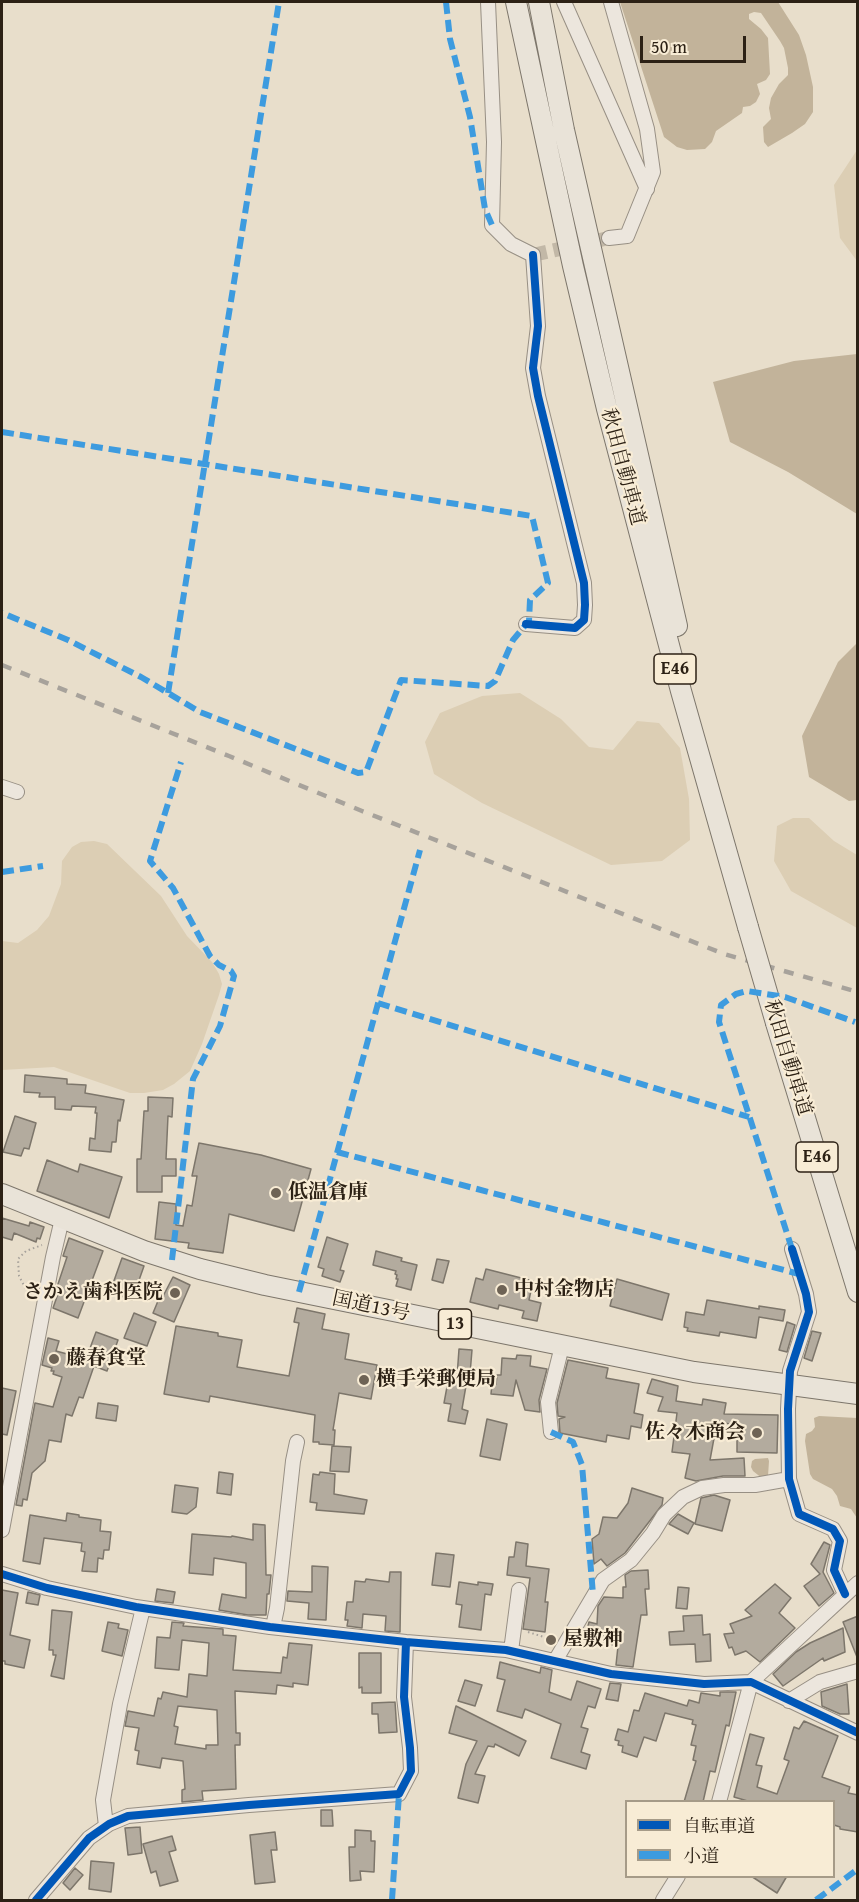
<!DOCTYPE html>
<html>
<head>
<meta charset="utf-8">
<style>
	body { margin:0 }
	#map { position:relative; width:859px; height:1902px; overflow:hidden; background:#e8decb; font-family:"Gentium Book Plus","Noto Serif JP",serif }
	canvas { display:block }
	.frame { position:absolute; inset:0; border:3px solid #2c2115; pointer-events:none }
	.legend { position:absolute; left:625px; top:1800px; width:210px; height:78px; box-sizing:border-box; background:#f8ecd5; border:2px solid #a69b88; margin:0; padding:8px 10px; list-style:none; font-size:18px; color:#2c2115 }
	.legend li { display:flex; align-items:center; gap:12px; height:30px }
	.legend b { width:30px; border:2px solid #a69b88 }
	.scale { position:absolute; left:640px; top:36px; width:106px; height:27px; box-sizing:border-box; border:3px solid #2c2115; border-top:0; padding-left:8px; font-size:18px; line-height:21px; white-space:nowrap; color:#2c2115; -webkit-text-stroke:4px #f8ecd5; paint-order:stroke }
</style>
</head>
<body>
<div id="map">
<canvas width="859" height="1902"></canvas>
<div class="frame"></div>
<ul class="legend">
<li><b style="height:8px;background:#0057b8"></b>自転車道</li>
<li><b style="height:8px;background:#3d9bdf"></b>小道</li>
</ul>
<div class="scale">50 m</div>
</div>
<script>
const c = document.querySelector('canvas').getContext('2d');
c.lineJoin = 'round';
function paint(path, color) {
  c.fillStyle = color;
  c.fill(path, 'evenodd');
}
function poly(rows) {
  const path = new Path2D();
  for (const r of rows) {
    path.moveTo(r[0], r[1]);
    for (let i = 2; i < r.length; i += 2) path.lineTo(r[i], r[i + 1]);
  }
  return path;
}
function strokePath(path, color, width, dash) {
  c.strokeStyle = color;
  c.lineWidth = width;
  c.lineCap = dash ? 'butt' : 'round';
  c.setLineDash(dash || []);
  c.stroke(path);
}
function drawText(font, color, halo, rows, align = 'center') {
  c.font = font + ' "Gentium Book Plus","Noto Serif JP",serif';
  c.lineWidth = 4.5;
  c.setLineDash([]);
  c.textBaseline = 'middle';
  c.strokeStyle = halo;
  c.fillStyle = color;
  for (const [text, x, y, turn = 0] of rows) {
    c.save();
    c.translate(x, y);
    c.rotate((+turn || 0) * Math.PI / 180);
    c.textAlign = isNaN(turn) ? turn : align;
    if (halo) c.strokeText(text, 0, 0);
    c.fillText(text, 0, 0);
    c.restore();
  }
}
paint(poly([
	[857,150,857,261,840,238,834,185],
	[520,693,561,719,589,747,613,750,637,721,659,723,680,748,689,799,690,840,662,861,611,865,482,803,434,774,425,742,440,713,482,696],
	[793,818,809,818,834,841,857,855,857,928,791,891,774,861,777,826],
	[94,841,107,844,161,896,187,936,212,962,219,974,222,984,219,995,202,1044,190,1071,174,1084,163,1090,144,1093,130,1093,54,1067,2,1070,2,941,18,943,37,930,49,916,61,884,62,861,72,847,81,842]
]), '#dcceb4');
paint(poly([
	[620,2,778,2,799,35,806,55,813,87,813,112,805,124,792,133,768,147,764,142,763,127,771,119,769,108,771,98,779,84,788,75,788,68,784,48,780,41,761,13,754,12,749,14,749,19,761,29,768,38,770,74,766,80,757,84,760,94,756,102,750,106,743,107,742,113,716,131,712,142,705,149,687,150,677,147,664,137],
	[857,354,858,354,857,514,788,472,730,442,713,382,794,361],
	[857,643,857,800,849,801,809,777,802,736,838,662],
	[819,1416,857,1418,857,1537,857,1518,851,1509,840,1506,837,1496,832,1489,813,1479,810,1474,805,1441,806,1434,812,1431,815,1427,814,1418],
	[768,1458,769,1461,768,1476,763,1479,753,1471,751,1467,752,1461,755,1459]
]), '#c2b39a');
const building = poly([
	[25,1075,67,1079,67,1084,86,1085,85,1093,124,1100,120,1121,118,1120,116,1142,112,1142,111,1152,89,1150,90,1138,95,1139,97,1113,95,1113,96,1107,72,1106,71,1110,55,1109,55,1097,39,1097,40,1093,24,1092,25,1075],
	[148,1097,173,1098,172,1117,168,1116,166,1159,176,1159,176,1176,162,1176,162,1192,137,1192,137,1159,141,1159,144,1111,148,1111,148,1097],
	[15,1116,36,1123,29,1149,24,1148,21,1156,3,1152,15,1116],
	[199,1143,261,1155,311,1169,294,1231,229,1214,223,1253,188,1248,189,1243,155,1239,159,1202,176,1204,176,1225,183,1226,187,1205,192,1206,197,1176,192,1176,199,1143],
	[47,1160,78,1172,80,1164,122,1177,109,1218,37,1191,47,1160],
	[2,1218,29,1226,30,1222,44,1227,40,1239,37,1238,36,1242,14,1233,12,1240,2,1237,2,1218],
	[327,1237,348,1244,340,1270,344,1271,340,1282,322,1276,324,1269,318,1267,327,1237],
	[69,1238,103,1251,78,1318,53,1308,59,1291,56,1290,67,1257,63,1256,69,1238],
	[376,1251,402,1258,401,1261,417,1265,411,1290,396,1286,398,1279,396,1279,397,1275,395,1274,396,1271,373,1265,376,1251],
	[122,1258,144,1266,132,1300,110,1292,122,1258],
	[437,1259,449,1261,443,1283,432,1280,437,1259],
	[486,1269,533,1281,529,1300,541,1303,537,1321,522,1318,524,1311,499,1305,498,1309,470,1302,476,1278,483,1280,486,1269],
	[173,1277,190,1285,174,1322,153,1313,158,1301,160,1302,173,1277],
	[617,1279,669,1294,662,1320,610,1306,617,1279],
	[707,1300,759,1309,759,1306,785,1310,783,1321,759,1317,756,1338,720,1332,719,1336,687,1331,688,1328,684,1327,686,1312,704,1315,707,1300],
	[297,1308,325,1314,322,1329,349,1334,345,1359,377,1365,371,1399,339,1393,333,1430,335,1430,334,1445,319,1444,319,1442,313,1442,315,1415,210,1396,209,1402,164,1394,176,1326,218,1333,218,1336,242,1340,237,1367,289,1376,299,1323,294,1322,297,1308],
	[134,1313,156,1322,147,1346,124,1338,134,1313],
	[787,1322,795,1325,787,1352,779,1350,787,1322],
	[812,1331,821,1333,812,1361,804,1358,812,1331],
	[96,1332,118,1340,107,1371,94,1366,83,1398,79,1397,72,1416,66,1414,61,1442,49,1440,45,1461,32,1473,27,1500,23,1499,22,1506,16,1505,35,1403,53,1407,62,1377,53,1374,54,1371,51,1371,52,1368,42,1365,48,1338,59,1341,56,1351,86,1359,96,1332],
	[459,1349,472,1350,470,1374,468,1374,462,1409,468,1411,465,1424,448,1421,451,1404,444,1403,449,1376,457,1377,459,1349],
	[517,1355,531,1356,530,1366,547,1369,539,1400,540,1412,525,1410,516,1380,513,1396,491,1394,492,1383,496,1384,497,1375,501,1375,502,1358,516,1359,517,1355],
	[568,1360,608,1368,606,1378,639,1384,634,1413,643,1415,641,1428,631,1426,629,1439,607,1435,606,1442,560,1433,559,1419,565,1417,558,1416,557,1403,568,1360],
	[652,1379,678,1386,676,1401,702,1405,703,1399,726,1403,724,1414,778,1415,777,1453,737,1452,737,1425,717,1422,710,1460,744,1458,745,1476,723,1476,696,1481,685,1478,690,1454,672,1452,677,1413,658,1411,663,1397,647,1393,652,1379],
	[2,1388,16,1391,7,1435,2,1434,2,1388],
	[98,1403,118,1406,116,1421,96,1418,98,1403],
	[487,1419,507,1424,500,1460,480,1456,487,1419],
	[332,1446,351,1447,349,1472,330,1471,332,1446],
	[219,1472,233,1474,231,1495,217,1493,219,1472],
	[320,1472,335,1474,334,1494,367,1500,364,1514,316,1510,317,1503,310,1502,313,1474,319,1475,320,1472],
	[175,1485,198,1488,196,1507,187,1514,172,1512,175,1485],
	[632,1488,663,1498,662,1505,625,1553,607,1566,601,1559,594,1564,592,1539,599,1534,603,1517,617,1518,628,1503,632,1488],
	[714,1495,730,1500,722,1531,695,1524,701,1498,714,1495],
	[67,1513,79,1515,79,1517,101,1520,100,1531,111,1532,109,1550,104,1550,103,1559,98,1558,97,1572,82,1571,85,1552,81,1551,82,1543,44,1538,40,1564,23,1561,30,1515,66,1521,67,1513],
	[678,1514,694,1523,688,1534,669,1524,678,1514],
	[253,1524,265,1525,266,1575,271,1575,269,1594,267,1594,266,1615,248,1615,219,1610,222,1594,246,1598,246,1563,214,1558,213,1575,189,1573,192,1534,231,1537,232,1536,253,1540,253,1524],
	[516,1542,528,1544,526,1566,549,1569,545,1602,548,1602,545,1632,523,1629,530,1578,507,1575,509,1557,514,1557,516,1542],
	[824,1542,830,1545,823,1572,834,1593,819,1606,804,1586,820,1574,811,1564,824,1542],
	[436,1553,454,1555,450,1587,432,1585,436,1553],
	[312,1566,328,1567,326,1620,308,1619,309,1603,287,1601,288,1591,312,1592,312,1566],
	[648,1570,649,1589,645,1589,647,1615,641,1615,633,1667,616,1665,618,1646,585,1638,589,1622,597,1624,598,1606,604,1597,623,1598,623,1587,626,1587,625,1575,631,1571,648,1570],
	[390,1572,401,1572,400,1632,385,1631,386,1616,363,1614,362,1628,347,1626,348,1620,345,1620,347,1602,353,1602,355,1581,365,1582,366,1579,389,1582,390,1572],
	[459,1582,478,1585,478,1582,493,1584,491,1595,485,1594,481,1630,459,1627,462,1605,456,1604,459,1582],
	[775,1584,791,1598,779,1613,795,1628,760,1662,746,1651,735,1655,732,1647,729,1648,724,1634,734,1633,730,1624,752,1616,745,1610,775,1584],
	[678,1587,689,1588,687,1609,676,1608,678,1587],
	[157,1589,175,1592,173,1603,155,1601,157,1589],
	[2,1590,18,1593,10,1635,30,1640,24,1668,5,1664,5,1661,2,1661,2,1590],
	[28,1592,40,1595,38,1605,26,1603,28,1592],
	[52,1610,72,1612,64,1679,51,1676,56,1655,53,1655,53,1650,49,1650,52,1610],
	[702,1615,703,1635,710,1634,711,1661,696,1662,695,1644,670,1645,669,1632,684,1631,683,1616,702,1615],
	[858,1616,858,1657,857,1657,843,1622,858,1616],
	[108,1622,119,1624,118,1628,128,1630,122,1656,102,1651,108,1622],
	[172,1622,184,1623,183,1626,223,1629,223,1635,236,1636,233,1670,281,1673,283,1657,287,1658,289,1643,312,1645,308,1685,293,1683,293,1687,277,1685,276,1694,235,1691,236,1733,240,1733,240,1745,235,1745,236,1789,202,1791,203,1800,182,1802,182,1790,185,1789,183,1761,162,1758,160,1768,137,1764,139,1751,135,1750,139,1728,125,1726,128,1711,154,1716,158,1698,161,1699,163,1692,187,1697,189,1674,207,1676,209,1643,182,1640,179,1670,155,1668,157,1637,170,1638,172,1622],
	[178,1706,217,1710,218,1745,206,1745,206,1749,175,1744,178,1727,174,1726,178,1706],
	[843,1628,845,1652,824,1661,823,1658,783,1686,773,1674,796,1652,810,1643,843,1628],
	[359,1653,381,1653,381,1693,362,1693,362,1687,359,1688,359,1653],
	[500,1662,540,1673,541,1667,552,1670,549,1692,571,1700,577,1681,601,1689,595,1708,588,1706,581,1727,588,1729,581,1752,590,1755,586,1769,551,1758,561,1724,525,1709,522,1718,497,1711,505,1680,497,1678,500,1662],
	[465,1680,482,1685,475,1706,458,1701,465,1680],
	[610,1683,621,1684,618,1701,606,1699,610,1683],
	[847,1684,849,1714,840,1714,822,1706,821,1692,847,1684],
	[720,1692,736,1692,729,1726,726,1725,715,1772,710,1771,703,1802,684,1802,696,1761,693,1760,696,1746,691,1745,696,1725,692,1724,693,1720,665,1713,656,1741,644,1737,637,1757,622,1752,623,1746,618,1745,619,1741,615,1740,618,1729,628,1732,634,1710,639,1711,645,1693,687,1706,689,1700,699,1703,701,1693,720,1696,720,1692],
	[395,1702,397,1732,379,1733,378,1714,372,1714,372,1703,395,1702],
	[456,1706,526,1741,519,1756,495,1744,494,1747,488,1746,475,1774,485,1776,478,1803,458,1798,466,1764,477,1741,449,1733,456,1706],
	[804,1721,838,1736,822,1777,850,1787,848,1793,858,1795,858,1832,840,1829,840,1827,834,1825,834,1802,751,1802,734,1797,750,1734,764,1738,756,1765,762,1766,757,1787,777,1794,789,1761,784,1759,794,1727,799,1729,804,1721],
	[321,1810,332,1810,333,1826,321,1826,321,1810],
	[140,1827,142,1853,128,1855,125,1828,140,1827],
	[355,1830,371,1831,371,1841,375,1841,374,1872,360,1871,361,1880,350,1881,349,1847,355,1847,355,1830],
	[275,1832,277,1850,271,1850,275,1882,255,1884,250,1835,275,1832],
	[172,1836,176,1850,169,1852,178,1881,160,1886,156,1871,151,1873,143,1844,172,1836],
	[91,1861,114,1863,111,1892,89,1889,91,1861],
	[75,1868,83,1875,70,1890,63,1883,75,1868],
	[751,1876,787,1876,777,1893,751,1876]
]);
paint(building, '#b3ab9e');
strokePath(building, '#7d766b', 1.5);
strokePath(poly([
	[533,255,609,238]
]), '#c2b8a7', 14, [14, 7]);
const minor = poly([
	[488,2,494,142,492,225,511,244,533,255,538,326,533,368,538,396,584,583,585,605,584,620,575,628,526,624],
	[564,2,647,189],
	[609,238,627,236,653,172,647,129,611,2],
	[2,787,17,792],
	[792,1249,806,1294,809,1312,790,1371,788,1409,789,1479,799,1514,833,1529,840,1541,834,1570,845,1594],
	[551,1432,548,1402,562,1346],
	[2,1530,53,1257,62,1219],
	[2,1574,47,1588,136,1607,270,1627,406,1642,506,1650,611,1674,704,1684,751,1682,858,1733],
	[273,1627,277,1608,293,1461,297,1442],
	[511,1651,519,1590],
	[555,1661,603,1580,631,1560,653,1533,664,1515,683,1497,702,1488,724,1485,755,1485,789,1479],
	[789,1701,820,1682,858,1671],
	[719,1802,751,1682,858,1583],
	[106,1826,103,1800,120,1704,143,1608],
	[36,1900,89,1838,109,1824,128,1816,249,1805,399,1794,411,1771,410,1748,404,1697,406,1642],
	[663,1900,678,1876]
]);
const highway = poly([
	[516,2,573,266,607,409,681,691,748,927],
	[539,2,564,130,677,626],
	[776,1023,858,1292],
	[2,1194,144,1251,200,1269,265,1285,694,1372,858,1394]
]);
strokePath(minor, '#978f84', 16);
strokePath(highway, '#7d766b', 22);
strokePath(poly([
	[31,1295,28,1293,19,1276,18,1259,26,1251,42,1245],
	[528,1632,544,1637]
]), '#a7a29b', 2, [1.5, 3]);
strokePath(minor, '#ece6dd', 14);
strokePath(highway, '#e9e3d8', 20);
strokePath(poly([
	[2,665,229,756,362,811,724,954,858,992]
]), '#a7a29b', 4.5, [10, 10]);
const highwayBridge = poly([
	[748,927,776,1023]
]);
strokePath(highwayBridge, '#7d766b', 22, []);
strokePath(highwayBridge, '#e9e3d8', 20);
strokePath(poly([
	[446,2,450,39,470,117,485,209,492,225],
	[2,432,532,516,548,583,530,600,529,621,513,640,495,681,488,686,401,680,366,772,358,773,200,712,141,677,68,640,2,613],
	[168,693,279,2],
	[2,872,43,866],
	[378,1003,749,1117],
	[337,1152,799,1274],
	[792,1249,719,1022,721,1005,736,994,747,991,785,997,855,1022],
	[172,1260,193,1079,220,1026,234,976,231,971,219,965,210,956,173,888,150,861,181,762],
	[299,1292,420,850],
	[551,1432,573,1442,582,1465,593,1594],
	[392,1900,399,1794],
	[816,1900,858,1869]
]), '#3d9bdf', 6, [12, 6]);
strokePath(poly([
	[526,624,575,628,584,620,585,605,584,583,538,396,533,368,538,326,533,255],
	[792,1249,806,1294,809,1312,790,1371,788,1409,789,1479,799,1514,833,1529,840,1541,834,1570,845,1594],
	[2,1574,47,1588,136,1607,270,1627,406,1642,506,1650,611,1674,704,1684,751,1682,858,1733],
	[36,1900,89,1838,109,1824,128,1816,249,1805,399,1794,411,1771,410,1748,404,1697,406,1642]
]), '#0057b8', 8);
for (const [x, y, r, color] of [
	[276,1193,6,"#6e6355"],
	[502,1290,6,"#6e6355"],
	[175,1293,6,"#6e6355"],
	[54,1359,6,"#6e6355"],
	[364,1380,6,"#6e6355"],
	[757,1433,6,"#6e6355"],
	[551,1640,6,"#6e6355"]
]) {
  const dot = new Path2D();
  dot.arc(x, y, r, 0, 2 * Math.PI);
  c.fillStyle = color;
  c.fill(dot);
  strokePath(dot, '#f8ecd5', 2);
}
for (const [x, y, w] of [
	[675,669,42],
	[817,1157,42],
	[455,1324,33]
]) {
  const box = new Path2D();
  box.roundRect(x - w / 2, y - 15, w, 30, 4.5);
  c.fillStyle = '#f8ecd5';
  c.fill(box);
  strokePath(box, '#2c2115', 1.5);
}
drawText('bold 18px', '#2c2115', null, [
	["E46",675,669],
	["E46",817,1157],
	["13",455,1324]
]);
drawText('20px', '#2c2115', '#f8ecd5', [
	["秋田自動車道",622,467,75],
	["秋田自動車道",787,1058,73],
	["国道13号",371,1307,12]
]);
drawText('bold 20px', '#2c2115', '#f8ecd5', [
	["低温倉庫",288,1193],
	["中村金物店",514,1290],
	["さかえ歯科医院",163,1293,"right"],
	["藤春食堂",66,1359],
	["横手栄郵便局",376,1380],
	["佐々木商会",745,1433,"right"],
	["屋敷神",563,1640]
], 'left');
</script>
</body>
</html>
